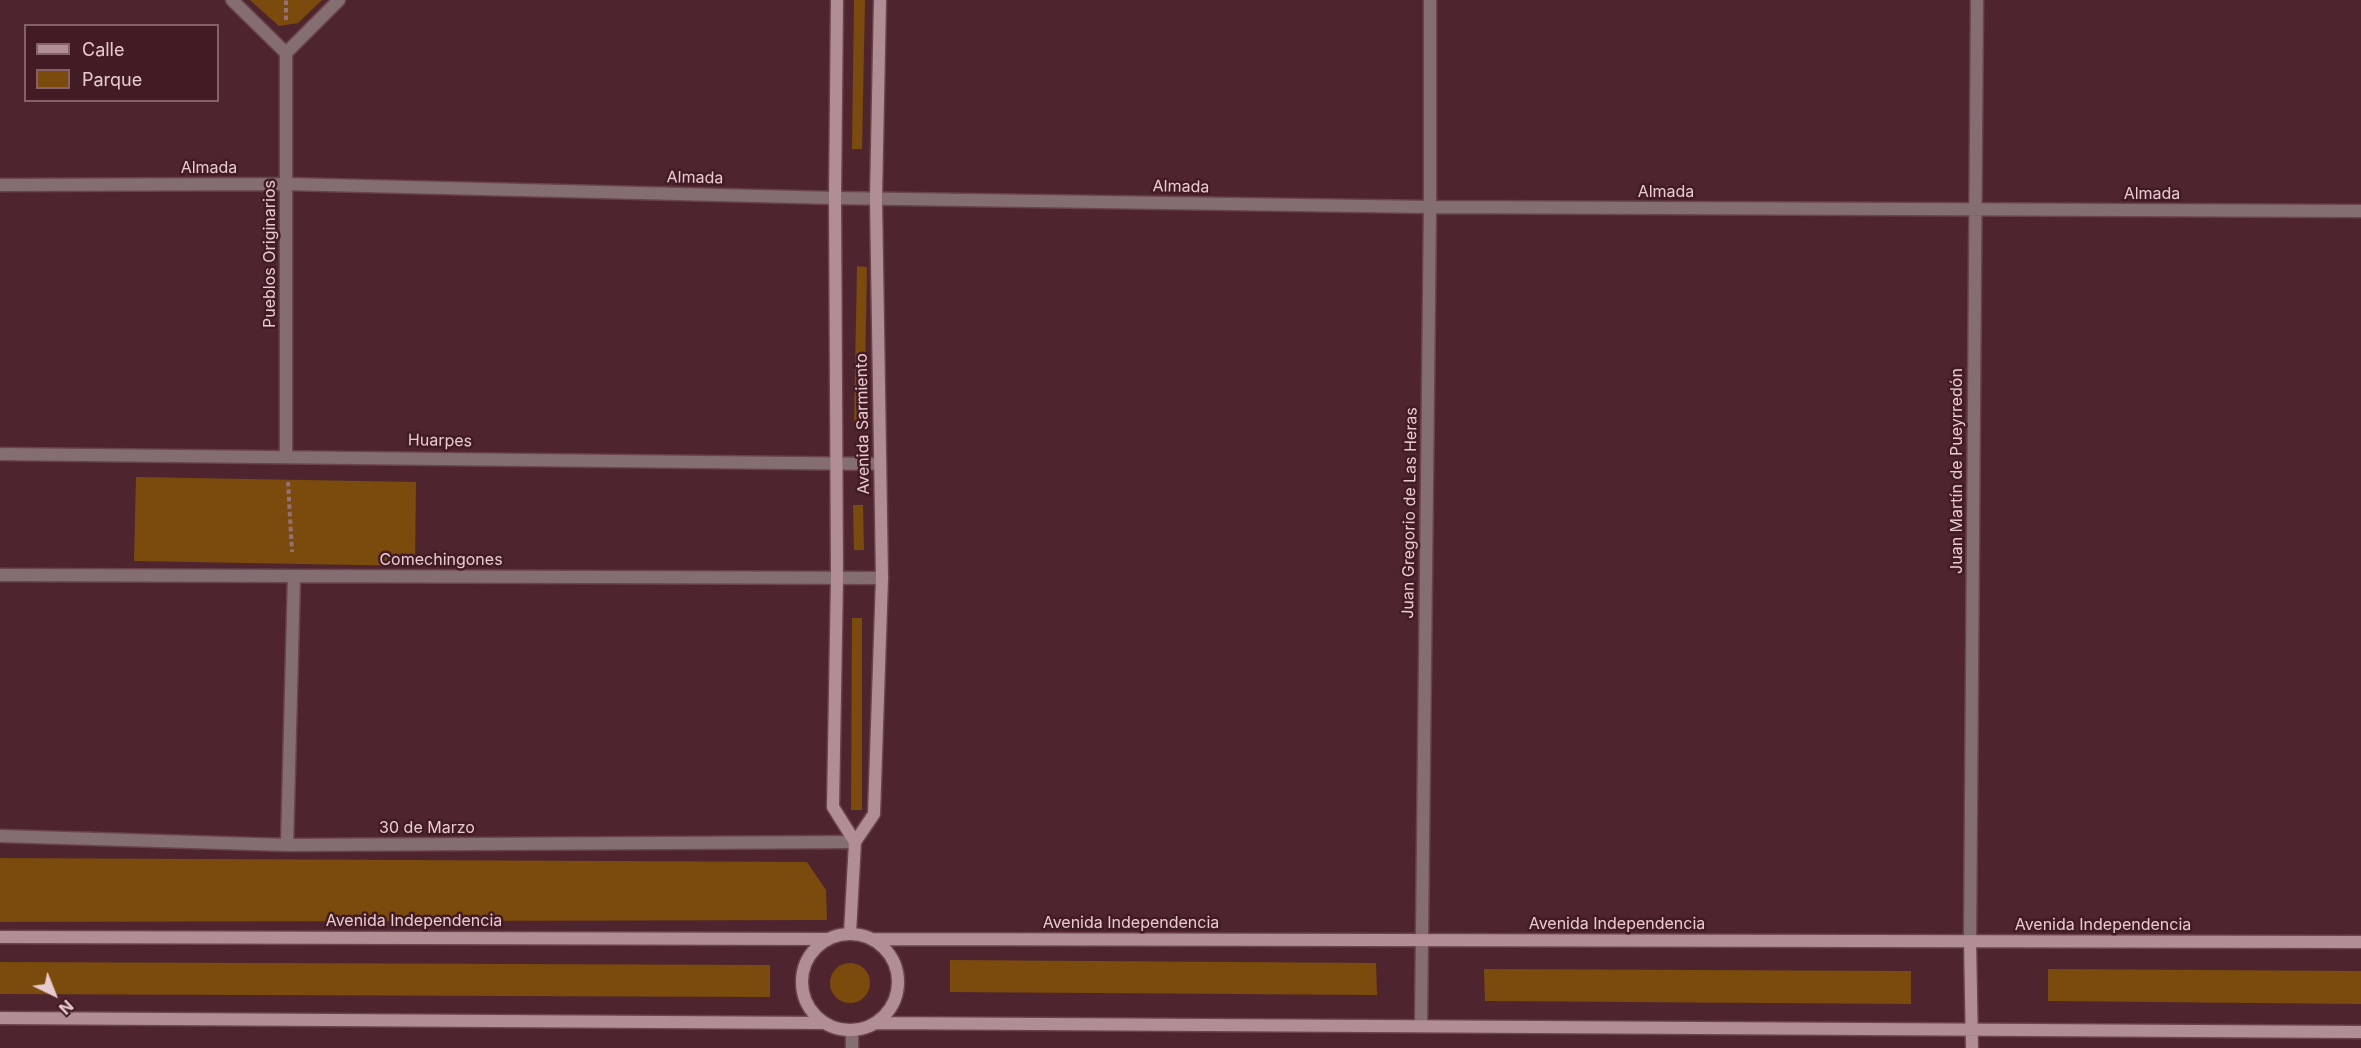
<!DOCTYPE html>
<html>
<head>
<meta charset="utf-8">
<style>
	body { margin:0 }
	#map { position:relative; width:2361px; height:1048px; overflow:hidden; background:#4e252f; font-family:Inter,sans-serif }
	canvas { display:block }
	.legend { position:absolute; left:24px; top:24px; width:195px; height:78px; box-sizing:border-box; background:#431b25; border:2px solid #856169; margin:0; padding:8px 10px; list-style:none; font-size:18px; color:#e7cbd0 }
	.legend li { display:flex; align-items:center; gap:12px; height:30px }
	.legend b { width:30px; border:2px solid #856169 }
	.north { position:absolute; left:24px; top:964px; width:60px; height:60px; -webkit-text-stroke:4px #431b25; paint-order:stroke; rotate:137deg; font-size:16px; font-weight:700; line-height:24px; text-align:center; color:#e7cbd0 }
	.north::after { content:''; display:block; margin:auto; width:21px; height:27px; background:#e7cbd0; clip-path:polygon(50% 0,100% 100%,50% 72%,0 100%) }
</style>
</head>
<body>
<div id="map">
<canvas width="2361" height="1048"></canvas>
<ul class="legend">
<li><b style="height:8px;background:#b18e94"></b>Calle</li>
<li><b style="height:16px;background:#7a4b0d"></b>Parque</li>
</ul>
<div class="north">N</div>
</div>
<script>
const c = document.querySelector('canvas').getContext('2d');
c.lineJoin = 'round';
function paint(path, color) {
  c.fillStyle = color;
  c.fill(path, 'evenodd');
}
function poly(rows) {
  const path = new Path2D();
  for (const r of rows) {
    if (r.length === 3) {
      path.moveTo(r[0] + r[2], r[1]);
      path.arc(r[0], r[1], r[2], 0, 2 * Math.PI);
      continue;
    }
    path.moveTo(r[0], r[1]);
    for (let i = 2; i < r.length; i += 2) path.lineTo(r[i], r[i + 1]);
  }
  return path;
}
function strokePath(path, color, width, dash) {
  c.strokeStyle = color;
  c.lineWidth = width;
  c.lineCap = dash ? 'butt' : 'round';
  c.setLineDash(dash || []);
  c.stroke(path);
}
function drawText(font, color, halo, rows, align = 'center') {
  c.font = font + ' Inter,sans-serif';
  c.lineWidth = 5;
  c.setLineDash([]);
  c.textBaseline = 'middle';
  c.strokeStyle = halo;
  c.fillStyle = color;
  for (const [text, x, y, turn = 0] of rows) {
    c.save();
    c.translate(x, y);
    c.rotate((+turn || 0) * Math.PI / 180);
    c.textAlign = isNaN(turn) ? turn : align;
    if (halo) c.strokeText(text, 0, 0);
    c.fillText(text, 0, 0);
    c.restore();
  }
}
paint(poly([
	[250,0,322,0,298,23,279,26],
	[854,0,865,0,862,149,852,149],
	[857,266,867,267,864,425,854,425],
	[136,477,416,482,415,566,134,561],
	[853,505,863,505,864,550,854,550],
	[852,618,862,618,862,810,851,810],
	[0,858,807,862,826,890,827,920,0,922],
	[950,960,1376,963,1377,995,950,992],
	[0,962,770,965,770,997,0,994],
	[850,983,20],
	[1484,969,1911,971,1911,1004,1485,1001],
	[2048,969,2361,971,2361,1004,2048,1001]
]), '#7a4b0d');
const minor = poly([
	[232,0,286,53,339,0],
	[286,53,286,455],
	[0,185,287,184,835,198,1430,207,2361,211],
	[0,454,880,464],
	[0,575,882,578],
	[0,836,287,845,855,842],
	[287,845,294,577],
	[1970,941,1977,0],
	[1421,1026,1430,207,1430,0],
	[852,1031,852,1048]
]);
const secondary = poly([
	[837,0,835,198,837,577,833,807,855,842],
	[850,933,855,842,874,814,882,578,876,198,880,0],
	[850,982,48],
	[0,937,828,939],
	[872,939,2361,942],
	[1970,941,1972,1048],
	[0,1018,824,1023],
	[875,1023,2361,1032]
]);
strokePath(minor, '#6a434c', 15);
strokePath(secondary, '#6a434c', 15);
strokePath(poly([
	[286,20,286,0],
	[288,482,292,552]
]), '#947078', 4, [4.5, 3]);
strokePath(minor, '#846e72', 12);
strokePath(secondary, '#b18e94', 12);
drawText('16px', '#e7cbd0', '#431b25', [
	["Almada",209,168],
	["Almada",695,178,1],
	["Almada",1181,187,1],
	["Almada",1666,192],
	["Almada",2152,194],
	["Pueblos Originarios",270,254,-90],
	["Avenida Sarmiento",863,424,-91],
	["Huarpes",440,441,1],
	["Juan Martín de Pueyrredón",1957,471,-90],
	["Juan Gregorio de Las Heras",1410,513,-89],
	["Comechingones",441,560],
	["30 de Marzo",427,828],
	["Avenida Independencia",414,921],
	["Avenida Independencia",1131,923],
	["Avenida Independencia",1617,924],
	["Avenida Independencia",2103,925]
]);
</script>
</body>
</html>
